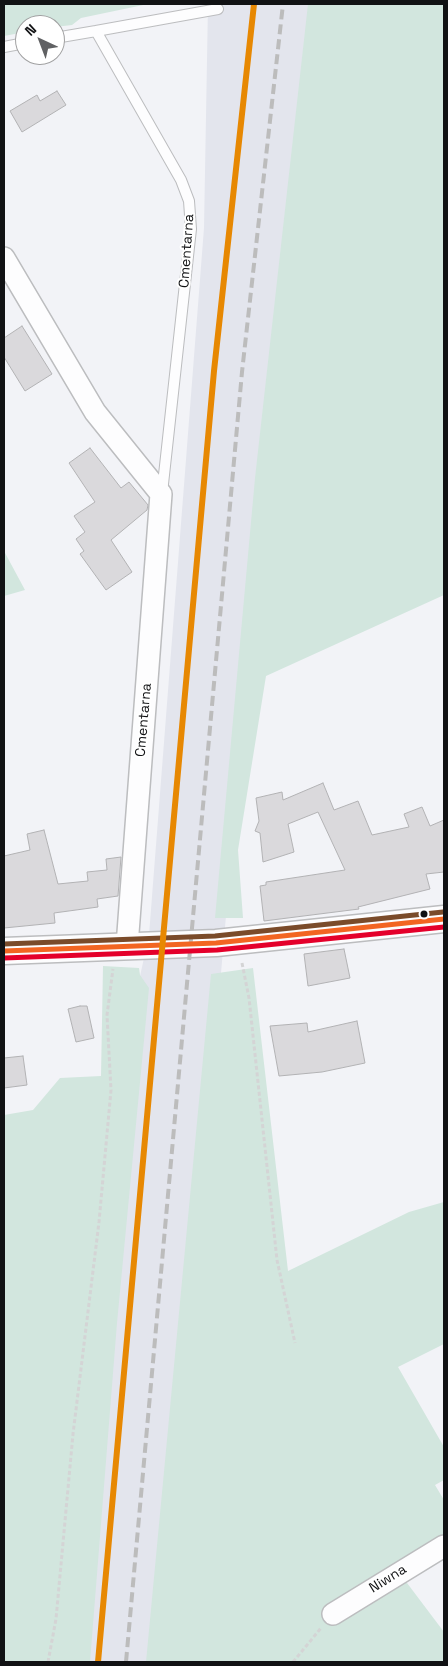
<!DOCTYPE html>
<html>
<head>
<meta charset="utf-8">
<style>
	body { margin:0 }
	#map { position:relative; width:448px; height:1666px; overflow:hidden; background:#f2f3f7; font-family:"Space Grotesk",sans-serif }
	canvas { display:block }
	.frame { position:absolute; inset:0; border:5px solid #111214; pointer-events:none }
	.north { position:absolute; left:15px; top:15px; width:50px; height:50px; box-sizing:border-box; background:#fff; border:1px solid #a0a0a1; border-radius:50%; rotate:317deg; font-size:14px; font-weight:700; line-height:20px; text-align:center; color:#111214 }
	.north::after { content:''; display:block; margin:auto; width:18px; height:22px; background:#606163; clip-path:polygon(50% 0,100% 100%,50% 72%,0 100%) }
</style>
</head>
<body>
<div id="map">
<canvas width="448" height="1666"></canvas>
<div class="frame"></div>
<div class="north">N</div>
</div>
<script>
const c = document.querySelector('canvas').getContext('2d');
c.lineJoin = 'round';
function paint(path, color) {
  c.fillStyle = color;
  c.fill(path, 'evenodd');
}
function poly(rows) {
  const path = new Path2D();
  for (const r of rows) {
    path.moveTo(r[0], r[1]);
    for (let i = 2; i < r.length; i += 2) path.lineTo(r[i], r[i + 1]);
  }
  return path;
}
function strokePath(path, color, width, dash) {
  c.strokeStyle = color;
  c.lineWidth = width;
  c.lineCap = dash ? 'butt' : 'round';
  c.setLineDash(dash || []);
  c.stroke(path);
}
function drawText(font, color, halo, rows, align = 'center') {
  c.font = font + ' "Space Grotesk",sans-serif';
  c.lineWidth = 4;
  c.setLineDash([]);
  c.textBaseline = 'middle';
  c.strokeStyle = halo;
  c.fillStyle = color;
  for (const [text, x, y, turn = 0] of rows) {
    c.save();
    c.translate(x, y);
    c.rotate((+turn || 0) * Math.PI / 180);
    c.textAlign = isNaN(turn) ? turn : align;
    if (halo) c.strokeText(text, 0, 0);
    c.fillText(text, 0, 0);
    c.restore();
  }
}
paint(poly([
	[208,4,325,4,241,744,190,1328,157,1662,72,1662,137,990,149,935,204,228]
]), '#e3e5ed');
paint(poly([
	[4,4,148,4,81,18,72,25,55,27,55,25,25,25,25,32,4,36],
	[308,4,444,4,444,595,266,676,238,850,243,918,215,918,255,478],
	[4,551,25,590,4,596],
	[103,966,139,968,140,975,149,988,117,1323,90,1662,4,1662,4,1115,33,1110,60,1078,101,1076],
	[253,968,288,1271,409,1212,444,1202,444,1344,398,1367,444,1447,444,1480,435,1485,444,1500,444,1556,404,1579,444,1632,444,1662,146,1662,211,974]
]), '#d2e6de');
const building = poly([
	[57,91,66,105,22,132,10,111,37,95,40,101,57,91],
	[22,326,52,374,25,391,4,357,4,338,22,326],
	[90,448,121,488,129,482,148,505,147,510,111,540,132,572,106,590,80,554,84,551,76,539,85,532,74,516,95,502,69,463,90,448],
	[323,783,334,810,358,801,372,835,409,827,404,814,422,807,430,826,444,820,444,872,426,874,430,889,358,907,359,909,264,921,260,886,266,885,266,882,345,870,318,812,288,824,294,852,263,862,260,833,255,831,259,821,256,798,282,792,283,800,323,783],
	[44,830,58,884,88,881,87,872,107,870,106,859,121,857,118,896,97,899,98,907,54,913,55,923,4,928,4,856,30,850,27,834,44,830],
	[344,949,350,978,308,986,304,954,344,949],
	[80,1006,87,1006,94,1038,76,1042,68,1009,80,1006],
	[357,1021,365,1063,322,1072,279,1076,270,1026,307,1023,308,1032,357,1021],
	[23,1056,27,1085,4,1088,4,1058,23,1056]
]);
paint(building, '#dad9dc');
strokePath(building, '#b2b2b4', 1);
const service = poly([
	[96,31,218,9],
	[55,38,96,31,181,180,189,201,191,229,162,493],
	[4,47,25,43]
]);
const minor = poly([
	[4,258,95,412,161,494,127,946],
	[333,1614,444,1546]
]);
const tertiary = poly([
	[4,951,216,943,444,919]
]);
strokePath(service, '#bcbdbf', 12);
strokePath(minor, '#bcbdbf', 24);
strokePath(tertiary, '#bcbdbf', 29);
strokePath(poly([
	[242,963,249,998,277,1260,295,1343],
	[48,1662,56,1619,73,1434,99,1222,111,1090,107,1015,113,969],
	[293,1662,321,1628]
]), '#d4d4d5', 3, [4, 2.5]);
strokePath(service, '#fdfdfe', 10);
strokePath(minor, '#fdfdfe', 21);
strokePath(tertiary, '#fdfdfe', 26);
strokePath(poly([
	[126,1662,242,372,283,4]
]), '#bcbcbc', 4, [10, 5]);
strokePath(poly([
	[4,951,216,943,444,919]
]), '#f26522', 5);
strokePath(poly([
	[4,958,217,950,444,927]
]), '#e4002b', 5);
strokePath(poly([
	[4,944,215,936,443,912]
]), '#7a4b2a', 5);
strokePath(poly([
	[98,1662,214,371,254,4]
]), '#e78802', 6);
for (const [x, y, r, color] of [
	[424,914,4.5,"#111214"]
]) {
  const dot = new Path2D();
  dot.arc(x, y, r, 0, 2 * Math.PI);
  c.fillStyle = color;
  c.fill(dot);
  strokePath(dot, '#fff', 2);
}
drawText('14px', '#111214', '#fff', [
	["Cmentarna",187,251,-86],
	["Cmentarna",144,720,-85],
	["Niwna",388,1579,-32]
]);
</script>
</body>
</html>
